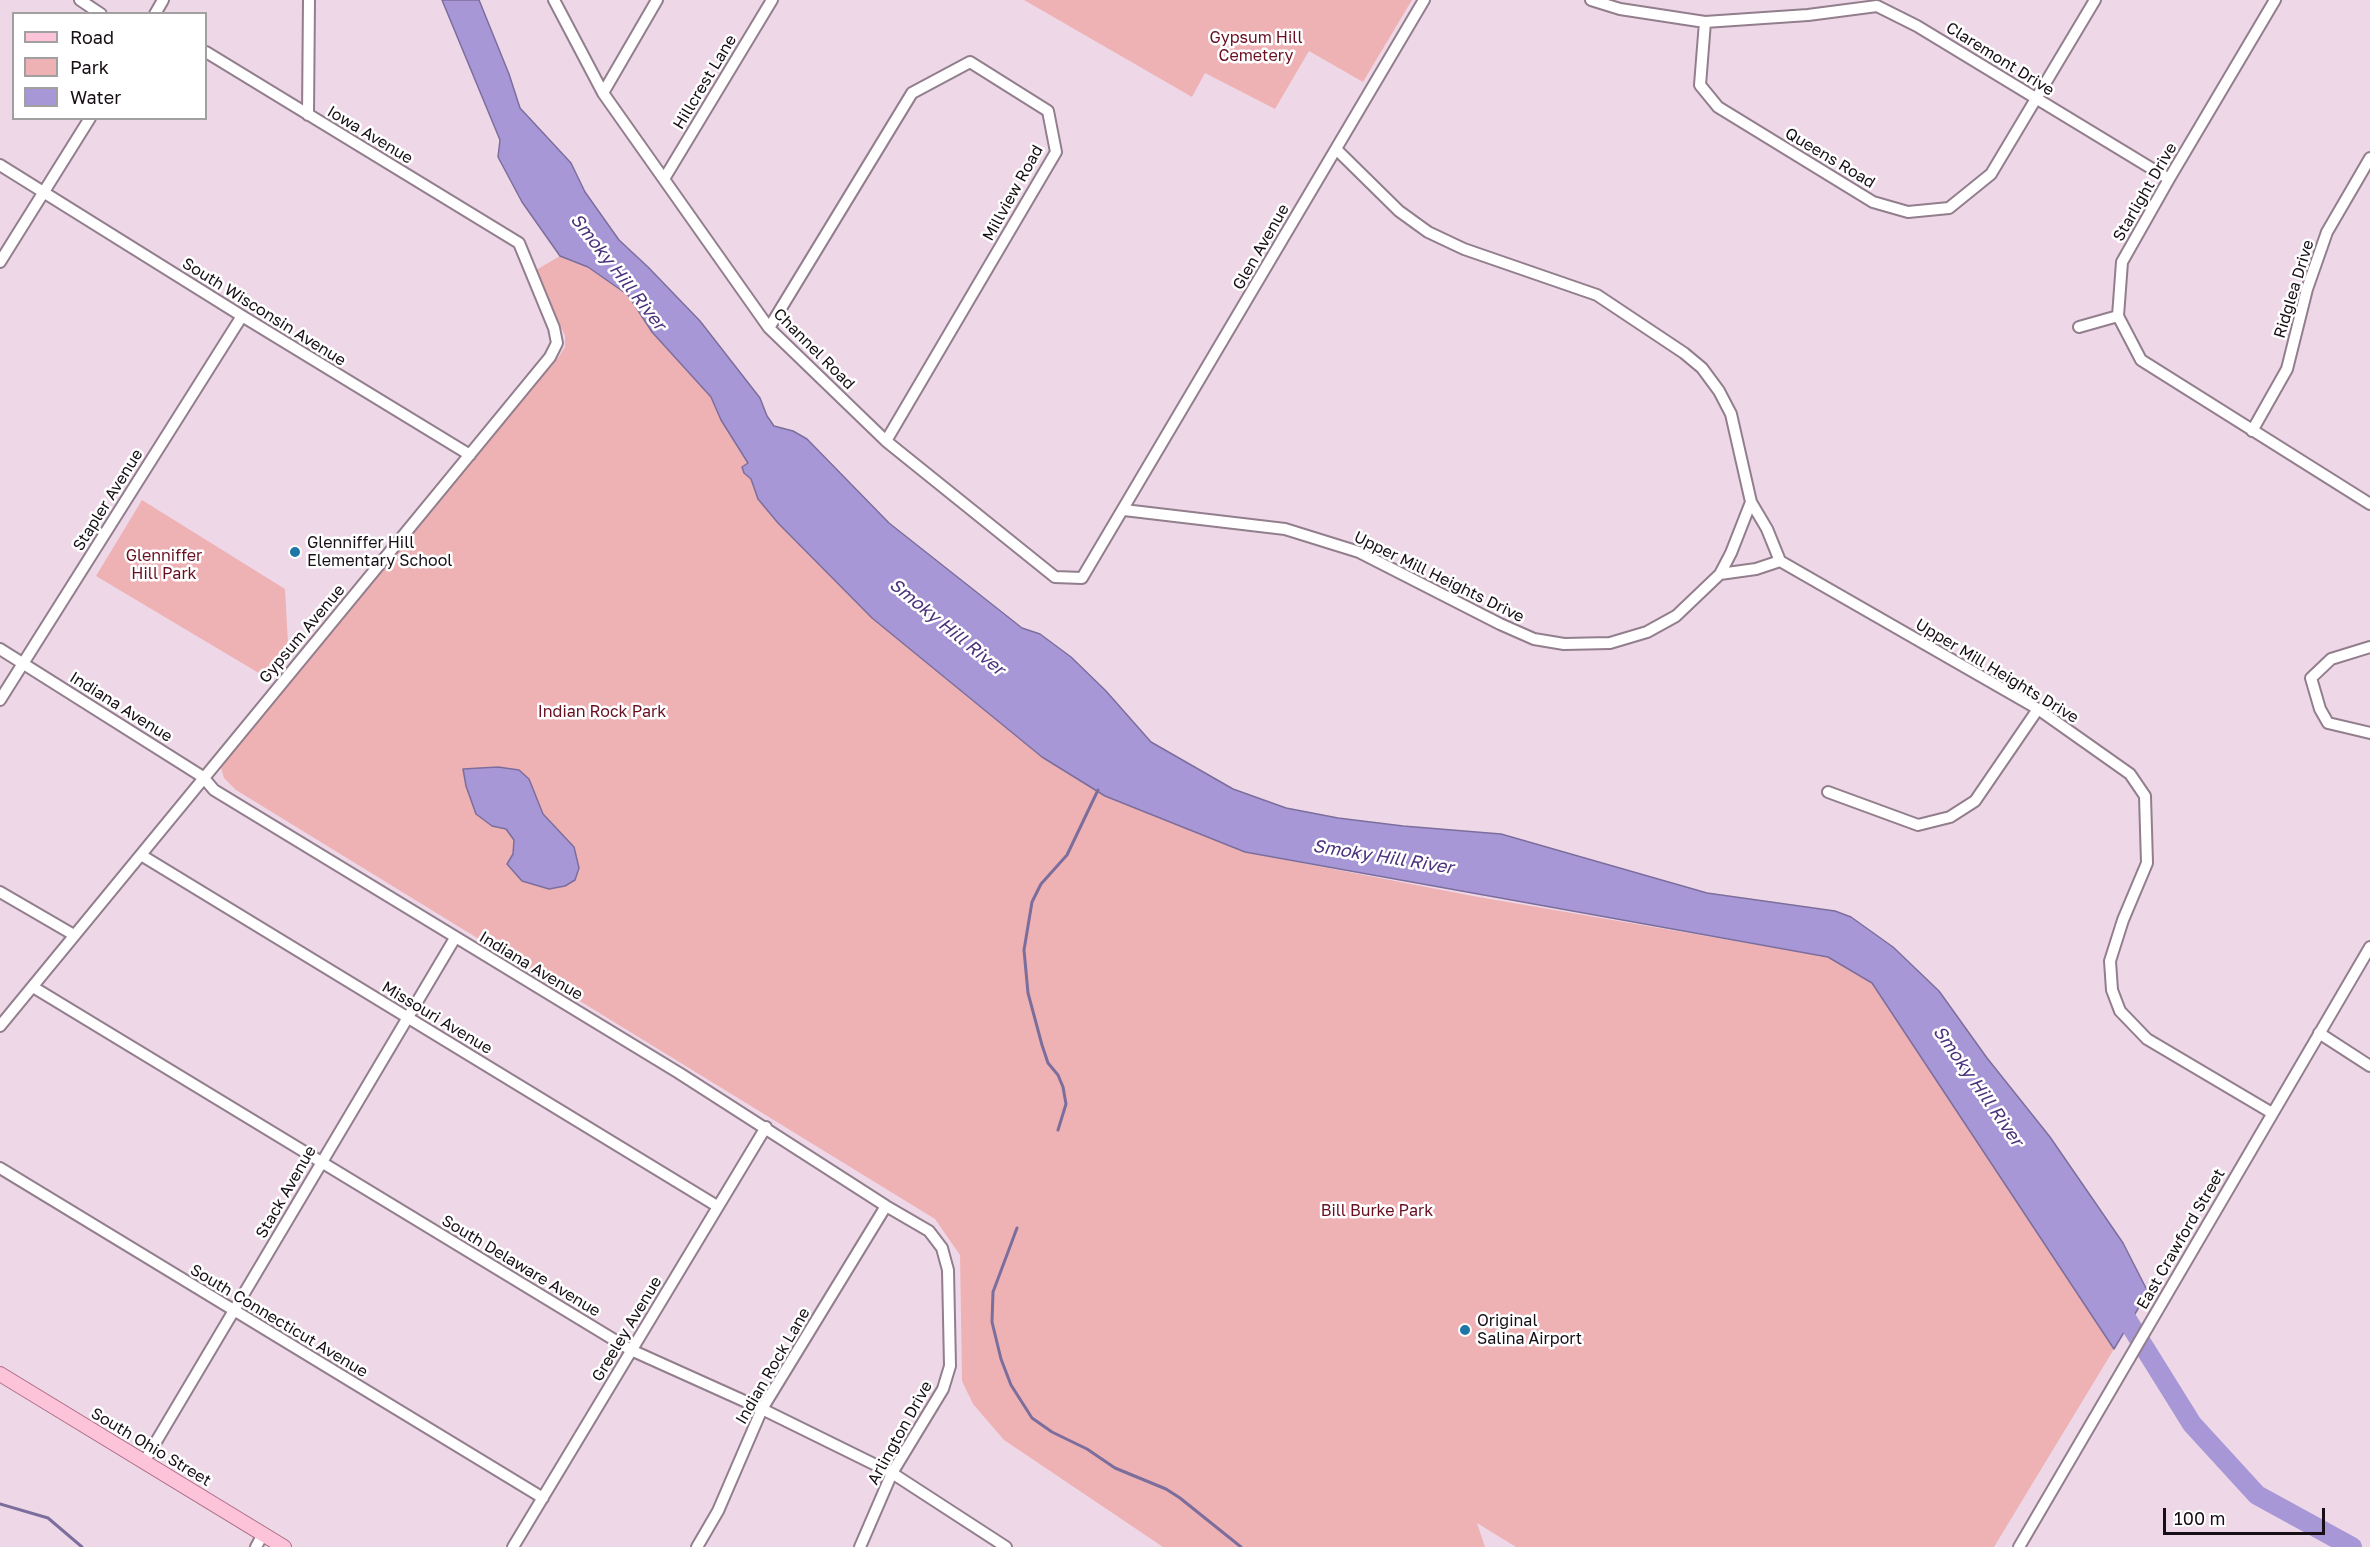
<!DOCTYPE html>
<html>
<head>
<meta charset="utf-8">
<style>
	body { margin:0 }
	#map { position:relative; width:2370px; height:1547px; overflow:hidden; background:#eed8e8; font-family:"Golos Text",sans-serif }
	canvas { display:block }
	.legend { position:absolute; left:12px; top:12px; width:195px; height:108px; box-sizing:border-box; background:#fff; border:2px solid #a29fa1; margin:0; padding:8px 10px; list-style:none; font-size:18px; color:#170f15 }
	.legend li { display:flex; align-items:center; gap:12px; height:30px }
	.legend b { width:30px; border:2px solid #a29fa1 }
	.scale { position:absolute; left:2163px; top:1508px; width:162px; height:27px; box-sizing:border-box; border:3px solid #170f15; border-top:0; padding-left:8px; font-size:18px; line-height:21px; white-space:nowrap; color:#170f15; -webkit-text-stroke:4px #fff; paint-order:stroke }
</style>
</head>
<body>
<div id="map">
<canvas width="2370" height="1547"></canvas>
<ul class="legend">
<li><b style="height:8px;background:#fdc4d9"></b>Road</li>
<li><b style="height:16px;background:#eeb2b5"></b>Park</li>
<li><b style="height:16px;background:#a897d6"></b>Water</li>
</ul>
<div class="scale">100 m</div>
</div>
<script>
const c = document.querySelector('canvas').getContext('2d');
c.lineJoin = 'round';
function paint(path, color) {
  c.fillStyle = color;
  c.fill(path, 'evenodd');
}
function poly(rows) {
  const path = new Path2D();
  for (const r of rows) {
    path.moveTo(r[0], r[1]);
    for (let i = 2; i < r.length; i += 2) path.lineTo(r[i], r[i + 1]);
  }
  return path;
}
function strokePath(path, color, width, dash) {
  c.strokeStyle = color;
  c.lineWidth = width;
  c.lineCap = dash ? 'butt' : 'round';
  c.setLineDash(dash || []);
  c.stroke(path);
}
function drawText(font, color, halo, rows, align = 'center') {
  c.font = font + ' "Golos Text",sans-serif';
  c.lineWidth = 5;
  c.setLineDash([]);
  c.textBaseline = 'middle';
  c.strokeStyle = halo;
  c.fillStyle = color;
  for (const [text, x, y, turn = 0] of rows) {
    c.save();
    c.translate(x, y);
    c.rotate((+turn || 0) * Math.PI / 180);
    c.textAlign = isNaN(turn) ? turn : align;
    if (halo) c.strokeText(text, 0, 0);
    c.fillText(text, 0, 0);
    c.restore();
  }
}
paint(poly([
	[1024,0,1412,0,1363,82,1309,51,1275,109,1205,73,1192,97],
	[560,256,588,267,628,295,652,332,711,397,721,420,748,463,742,467,744,473,751,479,758,499,778,523,872,618,1042,757,1105,796,1245,852,1473,896,1828,957,1872,983,2114,1349,1994,1547,1516,1547,1477,1523,1485,1547,1163,1547,1004,1440,973,1404,962,1381,960,1255,935,1219,236,790,224,778,220,764,558,358,565,347,565,336,536,270],
	[142,500,285,589,288,643,262,675,96,576]
]), '#eeb2b5');
const water = poly([
	[442,0,479,0,509,74,520,108,571,163,585,192,619,240,648,267,700,321,760,398,767,416,774,426,793,431,807,439,889,523,1022,628,1040,634,1071,657,1106,691,1151,742,1233,789,1286,808,1338,818,1403,826,1501,834,1707,893,1835,911,1851,917,1893,947,1939,991,1987,1058,2050,1137,2123,1243,2148,1292,2114,1349,1872,983,1828,957,1245,852,1105,796,1042,757,872,618,778,523,758,499,751,479,744,473,742,467,748,463,721,420,711,397,652,332,628,295,588,267,560,256,522,202,498,157,500,140,442,0],
	[498,767,519,770,529,779,543,814,574,847,579,868,575,880,565,886,549,889,522,881,507,864,513,854,514,840,506,829,492,826,476,814,466,786,463,769,498,767]
]);
paint(water, '#a897d6');
strokePath(water, '#7c6e9c', 1.5);
strokePath(poly([
	[1058,1130,1066,1104,1063,1087,1058,1075,1048,1063,1042,1045,1028,993,1024,950,1032,902,1041,884,1067,855,1098,790],
	[1017,1228,993,1292,992,1322,1001,1359,1011,1385,1032,1418,1052,1432,1087,1449,1115,1468,1166,1489,1180,1498,1241,1547],
	[0,1504,48,1518,82,1547]
]), '#7c6e9c', 3);
strokePath(poly([
	[2116,1302,2192,1424,2257,1495,2352,1547]
]), '#a897d6', 20);
const minor = poly([
	[80,0,101,14],
	[554,0,603,93,769,328,886,441,1055,577,1082,578,1424,0],
	[1591,0,1620,9,1705,22,1808,15,1877,6,1917,26,2169,179],
	[2275,0,2169,179,2122,262,2118,316,2141,360,2370,504],
	[155,14,163,0],
	[1705,22,1700,85,1718,107,1873,202,1908,212,1949,208,1991,174,2095,0],
	[603,93,657,0],
	[308,115,309,0],
	[0,165,242,316,470,455],
	[664,179,772,0],
	[0,262,90,118],
	[2079,327,2118,316],
	[769,328,912,93,970,62,1048,111,1056,152,886,441],
	[2252,431,2287,369,2307,289,2327,232,2370,158],
	[1124,510,1285,529,1359,552,1500,624,1534,639,1564,644,1610,643,1647,632,1676,616,1720,574,1731,553,1751,502,1731,414,1719,391,1702,368,1684,353,1597,295,1464,249,1428,232,1399,211,1336,149],
	[1780,561,2038,709,2130,774,2145,796,2147,863,2123,920,2110,961,2112,990,2120,1011,2147,1039,2272,1113],
	[1720,574,1756,569,1780,561,1767,529,1751,502],
	[2370,647,2331,659,2311,678,2320,709,2328,723,2370,733],
	[0,649,203,777,214,790,679,1073,886,1206,929,1231,942,1248,948,1270,950,1366,943,1389,892,1473,860,1547],
	[0,700,242,316],
	[1828,792,1918,825,1950,817,1975,801,2038,709],
	[141,855,717,1206],
	[0,892,74,935],
	[33,987,631,1350,762,1409,892,1473,1006,1547],
	[0,1026,550,357,557,343,554,328,519,243,206,52],
	[2319,1033,2370,1066],
	[0,1168,543,1498],
	[144,1462,455,938],
	[256,1547,263,1534],
	[513,1547,766,1127],
	[697,1547,718,1511,762,1409,886,1206],
	[2019,1547,2370,947]
]);
const major = poly([
	[0,1374,284,1547]
]);
strokePath(minor, '#927e8c', 14);
strokePath(major, '#ab6b84', 16);
strokePath(minor, '#fff', 10);
strokePath(major, '#fdc4d9', 14);
for (const [x, y, r, color] of [
	[295,552,6,"#1d77a6"],
	[1465,1330,6,"#1d77a6"]
]) {
  const dot = new Path2D();
  dot.arc(x, y, r, 0, 2 * Math.PI);
  c.fillStyle = color;
  c.fill(dot);
  strokePath(dot, '#fff', 2);
}
drawText('16px', '#680f22', '#fff', [
	["Gypsum Hill",1256,38],
	["Cemetery",1256,56],
	["Glenniffer",164,556],
	["Hill Park",164,574],
	["Indian Rock Park",602,712],
	["Bill Burke Park",1377,1211]
]);
drawText('16px', '#170f15', '#fff', [
	["Claremont Drive",2000,59,32],
	["Hillcrest Lane",705,82,-59],
	["Iowa Avenue",370,135,31],
	["Queens Road",1830,158,31],
	["Starlight Drive",2145,192,-60],
	["Millview Road",1013,193,-61],
	["Glen Avenue",1261,247,-60],
	["Ridglea Drive",2294,289,-73],
	["South Wisconsin Avenue",264,312,32],
	["Channel Road",814,349,45],
	["Stapler Avenue",108,500,-58],
	["Upper Mill Heights Drive",1439,577,26],
	["Gypsum Avenue",302,634,-50],
	["Upper Mill Heights Drive",1997,671,31],
	["Indiana Avenue",121,707,32],
	["Indiana Avenue",531,966,31],
	["Missouri Avenue",437,1018,31],
	["Stack Avenue",286,1192,-60],
	["East Crawford Street",2181,1239,-60],
	["South Delaware Avenue",521,1266,31],
	["South Connecticut Avenue",279,1321,31],
	["Greeley Avenue",627,1329,-59],
	["Indian Rock Lane",773,1366,-60],
	["Arlington Drive",900,1433,-61],
	["South Ohio Street",151,1447,31]
]);
drawText('16px', '#170f15', '#fff', [
	["Glenniffer Hill",307,543],
	["Elementary School",307,561],
	["Original",1477,1321],
	["Salina Airport",1477,1339]
], 'left');
drawText('italic 18px', '#4c327c', '#fff', [
	["Smoky Hill River",618,272,52],
	["Smoky Hill River",947,627,39],
	["Smoky Hill River",1383,857,9],
	["Smoky Hill River",1978,1086,55]
]);
</script>
</body>
</html>
